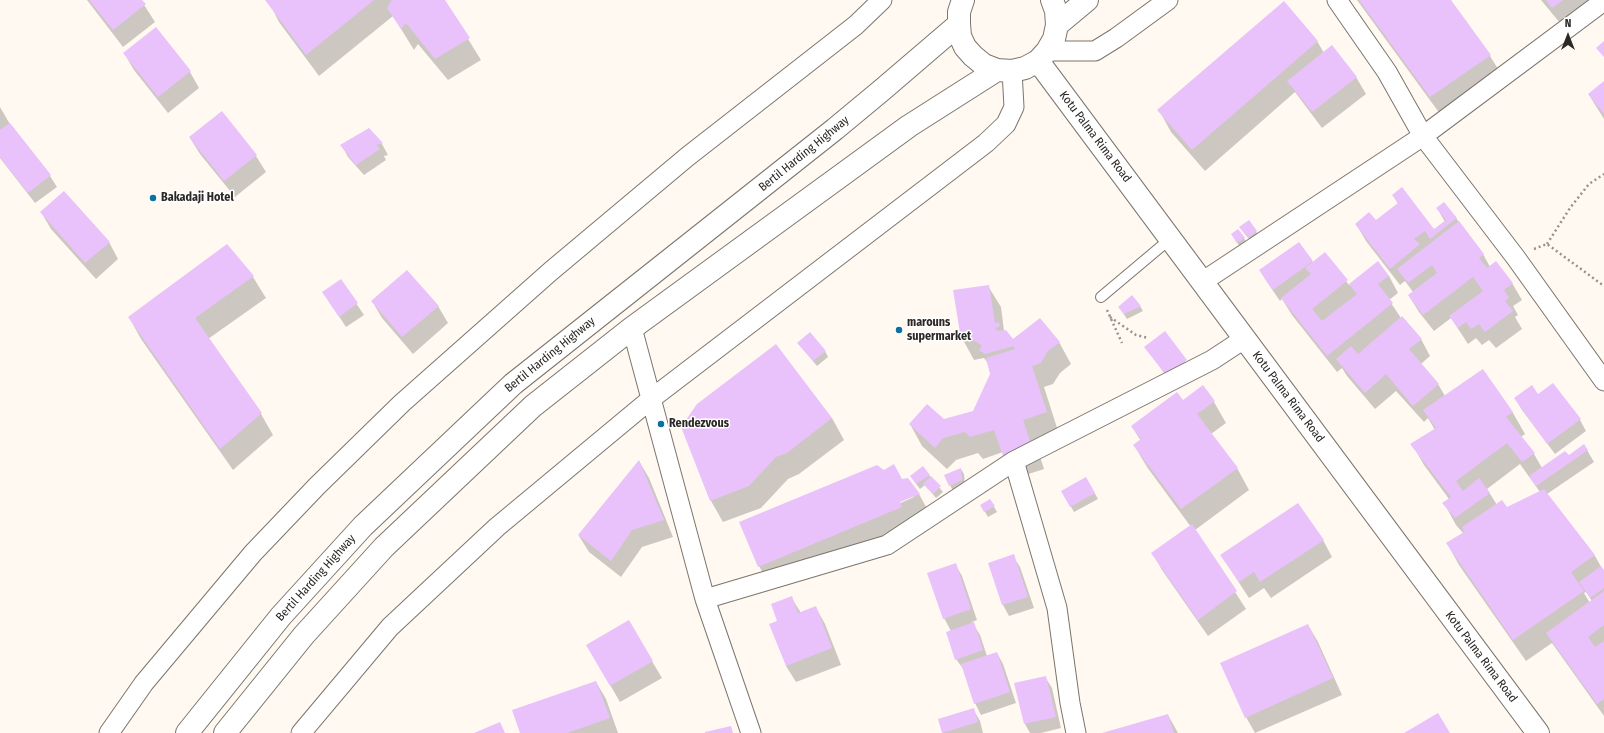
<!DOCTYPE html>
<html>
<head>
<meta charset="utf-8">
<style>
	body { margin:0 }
	#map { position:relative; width:1604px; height:733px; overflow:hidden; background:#fff9f2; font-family:"Fira Sans Condensed",sans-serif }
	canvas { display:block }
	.north { position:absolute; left:1548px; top:16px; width:40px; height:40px; -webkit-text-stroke:3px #fff; paint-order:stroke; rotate:0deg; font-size:11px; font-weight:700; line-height:16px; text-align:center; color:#2b2825 }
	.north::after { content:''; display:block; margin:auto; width:14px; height:18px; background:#2b2825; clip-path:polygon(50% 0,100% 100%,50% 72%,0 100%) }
</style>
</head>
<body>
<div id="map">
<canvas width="1604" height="733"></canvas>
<div class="north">N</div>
</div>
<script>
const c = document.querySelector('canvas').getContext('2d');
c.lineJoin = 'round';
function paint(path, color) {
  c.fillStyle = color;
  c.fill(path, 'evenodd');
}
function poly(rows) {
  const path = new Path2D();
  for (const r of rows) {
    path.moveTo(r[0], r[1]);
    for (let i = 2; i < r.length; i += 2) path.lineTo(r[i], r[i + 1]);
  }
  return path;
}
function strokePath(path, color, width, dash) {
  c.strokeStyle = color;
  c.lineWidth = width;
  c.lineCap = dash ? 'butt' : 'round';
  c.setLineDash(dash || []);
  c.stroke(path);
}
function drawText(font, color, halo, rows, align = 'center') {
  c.font = font + ' "Fira Sans Condensed",sans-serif';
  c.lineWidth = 3;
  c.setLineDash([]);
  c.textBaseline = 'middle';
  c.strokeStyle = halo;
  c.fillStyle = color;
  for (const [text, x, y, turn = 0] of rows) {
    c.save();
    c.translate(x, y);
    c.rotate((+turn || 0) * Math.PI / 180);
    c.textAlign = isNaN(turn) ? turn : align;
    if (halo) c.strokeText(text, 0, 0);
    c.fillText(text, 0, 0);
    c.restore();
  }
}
paint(poly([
	[87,0,141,0,155,22,123,47],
	[268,0,444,0,481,60,448,80,418,44,414,50,393,16,319,76,279,22],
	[1357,0,1450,0,1490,56,1503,77,1443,118],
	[1541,0,1604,0,1565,29],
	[1317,41,1324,53,1356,77,1366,94,1322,128,1295,92,1205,171,1171,132,1159,110],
	[124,53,190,72,199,88,168,113,134,70],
	[1604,83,1604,119,1589,95],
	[0,107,11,126,50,176,57,187,35,203,0,158],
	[222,113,256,156,266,172,235,197,200,154,190,138],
	[369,129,382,144,388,155,384,156,386,160,364,175,348,157,342,146],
	[1393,195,1434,230,1445,222,1437,208,1456,218,1483,254,1490,267,1512,283,1522,300,1513,306,1518,315,1515,317,1522,329,1496,348,1489,340,1482,345,1476,338,1468,344,1451,318,1434,331,1419,312,1409,296,1413,292,1405,281,1400,285,1366,241,1356,224,1376,221,1398,204],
	[41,212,109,242,118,259,96,279,51,229],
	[1248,221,1260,237,1252,243,1244,232],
	[1244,238,1247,244,1241,248,1235,240],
	[1299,243,1313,263,1325,253,1349,285,1377,263,1389,276,1398,293,1389,300,1401,318,1421,339,1430,356,1421,364,1438,384,1445,396,1482,370,1513,413,1525,434,1521,437,1534,454,1542,468,1568,456,1587,450,1594,462,1547,494,1595,556,1604,572,1604,716,1552,643,1526,661,1459,565,1447,543,1464,534,1456,525,1444,503,1449,499,1424,465,1412,444,1435,430,1428,418,1424,422,1396,391,1375,409,1347,376,1342,368,1337,372,1292,315,1282,299,1280,301,1267,282,1260,271],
	[1520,464,1540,492,1507,508,1497,505,1487,489],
	[1586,592,1592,601,1590,603,1584,593],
	[227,246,253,277,266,298,208,339,261,414,273,435,233,470,141,339,129,317],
	[341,281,364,315,346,327,323,292],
	[988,286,1001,307,1004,331,1013,341,1059,342,1071,364,1060,373,1053,384,1044,387,1059,434,1035,441,1044,469,1016,478,1003,452,983,459,978,453,956,460,947,469,922,446,910,424,943,421,974,412,991,374,987,362,984,358,974,360,962,338],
	[372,301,438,306,448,323,413,354,382,318],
	[1140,306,1143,311,1127,319,1119,307],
	[1165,333,1192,372,1173,386,1146,347],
	[802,348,825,351,828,357,817,366],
	[1553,384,1580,420,1586,431,1555,454,1522,410,1515,398,1538,395],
	[1183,401,1214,402,1226,423,1211,434,1237,468,1249,490,1195,530,1246,609,1208,636,1162,570,1153,554,1191,527,1147,467,1134,445,1141,441,1132,427],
	[832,418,844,440,799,474,788,479,761,508,723,522,711,501,682,427],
	[639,461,649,478,673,537,642,547,621,577,589,552,579,536],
	[961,469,964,474,965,486,953,491,950,485],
	[884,471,902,480,919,494,931,516,771,588,759,566],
	[914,495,914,497,896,505,895,503],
	[929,475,943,492,936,498,925,485,920,489,914,481],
	[1086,478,1098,499,1074,512,1062,491],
	[990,500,997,512,988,517,981,505],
	[1323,540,1332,557,1271,598,1264,588,1249,598,1221,555],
	[1013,556,1020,567,1034,608,1009,616,1003,605,989,564],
	[955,564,962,576,977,620,972,622,980,635,987,656,997,653,1003,664,1016,703,981,715,975,703,964,670,956,659,951,631,944,618],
	[791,597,801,613,816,608,825,624,841,665,796,682,786,666,779,621],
	[628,621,662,678,620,702,587,645],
	[1308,625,1318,642,1342,695,1255,733,1246,717],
	[1045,677,1052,688,1061,728,1041,733,1030,733,1025,724,1015,684],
	[596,682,606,699,618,733,521,733],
	[973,709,980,721,983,733,943,733,939,720],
	[1168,715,1178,733,1105,733]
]), '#0003');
paint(poly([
	[89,0,142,0,146,4,113,30],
	[265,0,374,0,306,55],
	[392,0,445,0,470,38,435,59,406,23,401,29,387,8],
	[1359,0,1451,0,1491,55,1430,97],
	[1546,0,1563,0,1552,8],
	[1284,1,1318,41,1192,150,1157,110],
	[156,27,191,71,158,97,123,53],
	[1604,41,1604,57,1596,48],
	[1332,45,1357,77,1312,112,1287,81],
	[1604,81,1604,114,1588,94],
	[222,111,257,155,224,181,189,137],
	[10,123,51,175,28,193,0,157,0,130],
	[369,128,383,143,376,145,380,149,356,165,340,145],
	[1402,187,1434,229,1446,220,1436,208,1444,202,1457,218,1430,239,1425,231,1414,239,1420,244,1390,269,1355,224,1369,212,1376,220,1398,203,1392,195],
	[64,191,110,242,85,263,40,212],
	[1249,220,1257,231,1248,238,1239,227],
	[1459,221,1484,254,1479,258,1487,268,1496,261,1513,283,1504,290,1509,298,1505,301,1513,311,1485,332,1479,324,1471,329,1466,322,1458,328,1449,316,1483,291,1473,277,1423,315,1408,295,1437,273,1432,265,1408,283,1397,269],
	[1238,229,1245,238,1237,243,1231,234],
	[1299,242,1313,261,1273,290,1259,270],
	[227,244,254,276,195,318,262,413,220,449,128,317],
	[1325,252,1348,280,1312,309,1322,321,1357,294,1349,284,1378,261,1389,276,1378,284,1393,303,1327,356,1281,298,1311,274,1305,268],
	[407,270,439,306,402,337,371,301],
	[341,279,358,303,339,317,322,292],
	[989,285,995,323,999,322,1000,326,995,328,998,331,1006,330,1013,339,1040,318,1060,342,1047,352,1041,363,1032,366,1047,412,1023,420,1032,447,1003,456,994,430,970,437,965,432,943,438,935,448,909,424,927,404,944,419,973,411,990,374,986,358,1015,349,1014,346,985,354,979,350,982,346,972,339,972,337,961,339,953,290],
	[1132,295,1141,306,1124,314,1118,307],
	[1402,316,1422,339,1409,349,1439,384,1413,406,1386,374,1365,393,1336,359,1351,346,1358,354],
	[1165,331,1187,360,1166,375,1144,347],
	[810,332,826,351,813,361,797,343],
	[776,344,832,418,787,453,776,457,749,486,710,501,681,427,697,404],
	[1483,369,1513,412,1506,417,1535,453,1522,462,1507,443,1456,481,1463,491,1479,478,1490,493,1455,518,1442,503,1451,497,1410,444,1436,428,1423,410],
	[1553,383,1581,419,1547,444,1514,398,1532,385,1538,394],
	[1203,385,1215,401,1197,414,1238,468,1181,509,1133,445,1141,439,1131,426,1177,392,1183,400],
	[1584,444,1588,450,1536,486,1529,476,1565,451,1569,455],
	[639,460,664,520,632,530,611,561,578,535],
	[894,464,902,479,908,478,920,494,900,502,902,507,758,567,739,522,877,465,884,470],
	[923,466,930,475,916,484,910,476],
	[961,468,962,480,949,486,944,475],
	[931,476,941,486,933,494,923,484],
	[1086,477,1095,493,1070,507,1061,491],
	[1544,489,1595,555,1571,572,1584,591,1513,640,1446,543,1464,532,1462,527,1502,500,1507,507],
	[990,499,995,506,984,512,980,505],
	[1298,503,1324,540,1260,582,1254,572,1239,582,1220,555],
	[1192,524,1237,591,1198,620,1151,553],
	[1014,554,1028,597,1002,605,988,563],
	[956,563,971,609,943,619,927,573],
	[1601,566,1604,570,1604,588,1590,598,1579,582],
	[1604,591,1604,625,1588,637,1595,647,1604,641,1604,699,1597,704,1546,633],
	[792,596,798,613,816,606,832,648,786,666,769,624,777,621,771,604],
	[629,620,653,661,610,686,586,645],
	[974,622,983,650,955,660,946,632],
	[1308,624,1333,678,1245,718,1220,663],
	[997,652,1010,692,974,704,961,664],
	[1046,676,1056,717,1024,724,1014,683],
	[596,681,610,718,567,733,520,733,512,710],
	[974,708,978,722,942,733,938,719],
	[1438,713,1450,733,1404,733],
	[1168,714,1174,733,1102,733],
	[500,722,505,733,474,733],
	[731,726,733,733,705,733,705,732]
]), '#e9c1fb');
const service = poly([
	[1101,297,1170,239]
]);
const minor = poly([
	[1337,0,1387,72,1423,136,1516,258,1604,381],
	[1047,51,1095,51,1116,38,1168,0],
	[1202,282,1423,136,1604,1],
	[632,328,705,599,751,733],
	[1014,461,1057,608,1070,703,1076,733],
	[705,599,887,545,1014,461,1212,360,1244,339],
	[109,733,144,683,253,553,317,486,402,403,551,271,687,157,856,25,882,0],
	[301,733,390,627,497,527,651,399,986,143,1006,124,1014,107,1012,71]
]);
const tertiary = poly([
	[1038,61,1538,733]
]);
const primary = poly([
	[963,0,959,12,959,24,960,36,965,47,973,56,984,65,997,70,1012,71,1025,68,1038,61,1047,51,1054,39,1057,25,1056,11,1052,0],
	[1057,25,1087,0],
	[187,733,281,616,363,526,513,384,835,129,882,90,959,24],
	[225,733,304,635,384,547,533,406,632,328,909,126,997,70]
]);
strokePath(service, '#7b756d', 12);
strokePath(minor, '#7b756d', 21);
strokePath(tertiary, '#7b756d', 24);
strokePath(primary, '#7b756d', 24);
strokePath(poly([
	[1547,244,1570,208,1589,184,1604,174],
	[1534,249,1547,244,1604,286],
	[1107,310,1122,343],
	[1110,317,1136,335,1148,338]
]), '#95918c', 2.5, [2, 3]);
strokePath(service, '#fff', 10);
strokePath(minor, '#fff', 19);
strokePath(tertiary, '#fff', 22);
strokePath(primary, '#fff', 22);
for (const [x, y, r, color] of [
	[153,198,4,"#0a729e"],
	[899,330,4,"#0a729e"],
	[661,424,4,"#0a729e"]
]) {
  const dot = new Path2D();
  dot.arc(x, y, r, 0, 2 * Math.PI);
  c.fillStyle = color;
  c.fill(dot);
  strokePath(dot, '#fff', 1.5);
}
drawText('12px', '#2b2825', '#fff', [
	["Kotu Palma Rima Road",1095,137,53],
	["Bertil Harding Highway",804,154,-39],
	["Bertil Harding Highway",550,355,-39],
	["Kotu Palma Rima Road",1288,397,53],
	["Bertil Harding Highway",316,578,-48],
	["Kotu Palma Rima Road",1481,657,53]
]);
drawText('bold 12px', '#2b2825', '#fff', [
	["Bakadaji Hotel",161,198],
	["marouns",907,323],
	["supermarket",907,337],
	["Rendezvous",669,424]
], 'left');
</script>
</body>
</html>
